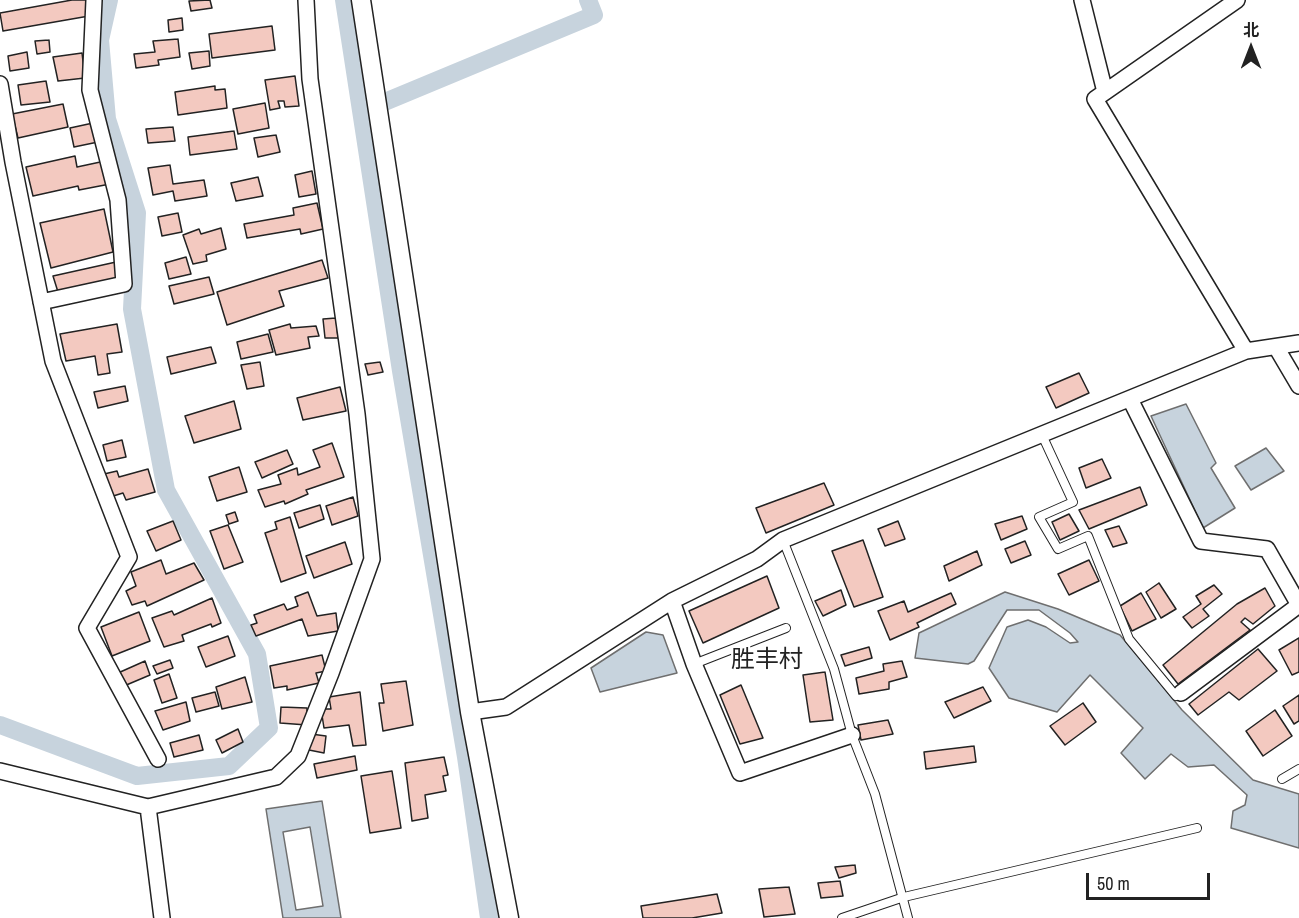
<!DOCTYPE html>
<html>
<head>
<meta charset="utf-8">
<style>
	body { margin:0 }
	#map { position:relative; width:1299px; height:918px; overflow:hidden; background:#fff; font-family:"Archivo Narrow","Noto Sans SC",sans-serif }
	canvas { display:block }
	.north { position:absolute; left:1221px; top:18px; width:60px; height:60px; -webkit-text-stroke:4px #fff; paint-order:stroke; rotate:0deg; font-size:16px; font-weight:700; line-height:24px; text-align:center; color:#222 }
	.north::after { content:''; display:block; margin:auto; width:21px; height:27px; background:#222; clip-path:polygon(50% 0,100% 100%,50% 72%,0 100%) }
	.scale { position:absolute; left:1086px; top:873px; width:124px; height:27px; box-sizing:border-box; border:3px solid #222; border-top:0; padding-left:8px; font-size:18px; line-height:21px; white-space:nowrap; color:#222; -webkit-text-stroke:4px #fff; paint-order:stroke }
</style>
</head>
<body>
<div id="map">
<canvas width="1299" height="918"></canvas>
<div class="north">北</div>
<div class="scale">50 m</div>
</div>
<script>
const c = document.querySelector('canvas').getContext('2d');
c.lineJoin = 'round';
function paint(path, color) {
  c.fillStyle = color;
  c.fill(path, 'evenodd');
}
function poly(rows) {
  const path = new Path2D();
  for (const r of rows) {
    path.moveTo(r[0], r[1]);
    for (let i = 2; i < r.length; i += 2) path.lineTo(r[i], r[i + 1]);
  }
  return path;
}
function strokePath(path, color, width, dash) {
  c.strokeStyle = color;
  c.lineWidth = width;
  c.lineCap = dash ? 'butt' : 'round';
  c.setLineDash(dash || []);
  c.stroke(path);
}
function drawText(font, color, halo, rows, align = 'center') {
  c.font = font + ' "Archivo Narrow","Noto Sans SC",sans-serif';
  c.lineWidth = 4.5;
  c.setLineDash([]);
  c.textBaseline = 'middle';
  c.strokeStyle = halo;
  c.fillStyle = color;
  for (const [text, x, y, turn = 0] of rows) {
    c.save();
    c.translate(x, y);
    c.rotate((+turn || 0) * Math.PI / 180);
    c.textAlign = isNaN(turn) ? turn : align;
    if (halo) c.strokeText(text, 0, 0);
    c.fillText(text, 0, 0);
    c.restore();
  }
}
const water = poly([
	[1186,404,1216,463,1211,468,1235,508,1203,528,1151,416,1186,404],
	[1266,448,1284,471,1251,490,1235,466,1266,448],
	[1005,592,1058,609,1120,635,1182,710,1253,780,1299,794,1299,848,1231,828,1233,811,1245,805,1247,795,1214,765,1188,767,1171,754,1145,779,1121,753,1143,728,1090,675,1057,712,1009,698,989,668,1007,627,1028,620,1046,627,1070,643,1078,642,1070,633,1039,610,1007,610,974,661,968,664,915,658,919,633,1005,592],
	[646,632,663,635,677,673,600,692,591,668,646,632],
	[322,801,341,918,283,918,266,809,322,801],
	[310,827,323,906,296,910,283,832,310,827]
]);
paint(water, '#c7d3dd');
strokePath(water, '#6f6f6f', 1.5);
strokePath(poly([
	[344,0,401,371,466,757,489,918],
	[363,111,594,15,588,0],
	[0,725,137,776,229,766,269,728,257,654,166,490,132,309,137,213,107,119,100,40,109,0]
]), '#c7d3dd', 18);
const building = poly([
	[72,0,86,0,89,16,3,31,0,13,72,0],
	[210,0,212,8,191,11,189,1,210,0],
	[182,18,183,30,169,32,168,20,182,18],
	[272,26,275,50,212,58,209,34,272,26],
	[178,39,180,57,158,60,159,65,136,68,134,54,155,52,153,41,178,39],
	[49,40,50,52,37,54,35,41,49,40],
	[209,51,210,66,192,69,189,53,209,51],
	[27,52,29,68,10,71,8,56,27,52],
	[82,53,85,78,58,81,53,57,82,53],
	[295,76,299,106,285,107,284,101,278,101,280,108,270,110,265,80,295,76],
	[46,81,50,102,21,105,18,85,46,81],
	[215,86,215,90,225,89,227,108,178,115,175,92,215,86],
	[265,103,269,128,238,134,233,109,265,103],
	[63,104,68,127,18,138,12,114,63,104],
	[93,123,98,142,74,147,70,128,93,123],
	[173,127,175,141,148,143,146,129,173,127],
	[234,131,237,149,190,155,188,137,234,131],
	[276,135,280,152,258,157,254,138,276,135],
	[75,156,77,167,105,161,110,184,79,190,78,186,33,196,26,167,75,156],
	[170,165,173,184,204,180,207,196,175,201,173,191,153,195,148,168,170,165],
	[312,171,316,194,299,197,295,175,312,171],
	[258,177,263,196,236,201,231,183,258,177],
	[317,203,323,229,301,234,300,229,247,238,244,224,294,215,293,208,317,203],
	[104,209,113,252,51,268,40,223,104,209],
	[178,213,182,232,162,236,158,217,178,213],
	[221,228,226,249,206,255,207,261,193,264,183,235,199,229,201,234,221,228],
	[186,257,191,274,169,279,165,263,186,257],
	[322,260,328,278,279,291,284,306,227,325,217,292,322,260],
	[116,262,120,279,58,292,53,276,116,262],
	[209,277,214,294,174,304,169,286,209,277],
	[336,318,338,338,325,338,323,319,336,318],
	[117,324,122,352,107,354,110,373,98,375,95,356,66,361,60,334,117,324],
	[290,324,291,328,316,326,319,336,308,337,310,348,276,355,269,330,290,324],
	[268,334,273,352,241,359,237,342,268,334],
	[211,347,216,363,171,374,167,357,211,347],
	[260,362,264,386,247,389,241,365,260,362],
	[380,362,383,372,368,375,365,364,380,362],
	[1079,373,1089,393,1056,408,1046,387,1079,373],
	[125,386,128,401,98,408,94,392,125,386],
	[340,387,346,411,303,420,297,398,340,387],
	[234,401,241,429,194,443,185,416,234,401],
	[122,440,126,457,107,461,103,445,122,440],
	[332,443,344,477,306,490,308,494,285,504,284,501,265,507,258,490,281,484,278,475,297,468,298,475,320,467,313,450,332,443],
	[287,450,293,464,262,478,255,462,287,450],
	[1102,459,1111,478,1086,488,1079,468,1102,459],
	[239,467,247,492,217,501,209,477,239,467],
	[148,469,155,492,126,500,123,493,110,497,104,474,117,471,119,477,148,469],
	[824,483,834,505,766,533,756,508,824,483],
	[1140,487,1147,505,1089,529,1079,510,1140,487],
	[353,497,358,516,332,525,326,506,353,497],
	[320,505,324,519,299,528,294,513,320,505],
	[235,512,238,521,229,524,226,515,235,512],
	[1069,514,1079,531,1060,540,1052,522,1069,514],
	[1022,516,1027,529,1001,540,995,524,1022,516],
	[290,517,306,573,281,582,265,533,277,529,275,522,290,517],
	[173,521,181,540,156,551,147,531,173,521],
	[898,521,905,539,885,546,878,529,898,521],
	[228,525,243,562,224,569,210,531,228,525],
	[1119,526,1127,543,1113,547,1105,530,1119,526],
	[863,540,883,597,854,607,832,551,863,540],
	[1025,541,1031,555,1011,563,1005,549,1025,541],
	[345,542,352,564,314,578,306,556,345,542],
	[977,551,982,565,949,581,944,566,977,551],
	[161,560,166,574,194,563,204,580,147,606,145,601,132,605,126,591,136,586,131,572,161,560],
	[1089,560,1099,581,1069,595,1058,574,1089,560],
	[767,576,779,608,703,643,689,611,767,576],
	[1159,583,1176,609,1161,618,1146,592,1159,583],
	[1214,585,1222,594,1203,609,1209,616,1192,628,1183,617,1201,604,1196,596,1214,585],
	[1265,588,1275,606,1253,624,1245,618,1241,622,1250,630,1178,684,1163,665,1237,604,1265,588],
	[841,590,846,605,823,616,815,601,841,590],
	[308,592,317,616,336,613,338,631,308,636,302,619,256,636,251,625,257,623,254,615,284,604,287,610,298,606,295,597,308,592],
	[951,593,956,604,917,623,919,627,890,640,878,611,904,601,908,612,951,593],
	[1141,593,1156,619,1132,631,1120,606,1141,593],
	[212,598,221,623,212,627,211,624,182,635,184,641,164,647,152,618,172,611,174,615,212,598],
	[139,612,150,641,112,656,101,627,139,612],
	[228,636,235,656,206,667,198,647,228,636],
	[1299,638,1299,672,1292,675,1279,650,1299,638],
	[869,647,872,658,845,666,841,655,869,647],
	[1258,649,1277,671,1239,700,1229,692,1198,715,1189,704,1258,649],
	[322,655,326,671,316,673,319,683,287,690,287,686,274,688,270,666,322,655],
	[170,660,173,668,157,674,153,666,170,660],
	[145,661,150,675,124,686,118,673,145,661],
	[902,661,907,677,889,682,889,689,859,694,856,678,884,671,883,664,902,661],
	[825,672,833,720,810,722,803,675,825,672],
	[169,674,177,698,162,703,154,680,169,674],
	[245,677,252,702,222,709,216,687,245,677],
	[406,681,413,725,383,731,379,703,384,703,381,684,406,681],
	[741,685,763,738,740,744,720,695,741,685],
	[983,687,991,701,954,718,945,702,983,687],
	[215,692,219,706,196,712,192,698,215,692],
	[360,692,366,745,353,746,349,725,324,728,321,709,331,709,329,697,360,692],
	[1299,695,1299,721,1294,724,1283,706,1299,695],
	[186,702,190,721,163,730,155,711,186,702],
	[1083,703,1096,722,1065,745,1050,726,1083,703],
	[281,707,307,708,307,725,280,723,281,707],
	[1275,710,1292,736,1263,756,1246,731,1275,710],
	[888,720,893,734,861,740,858,725,888,720],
	[238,729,243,742,222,753,216,740,238,729],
	[311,734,326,736,324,753,309,750,311,734],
	[199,735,203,750,174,757,170,743,199,735],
	[974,746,976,762,926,769,924,752,974,746],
	[355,756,357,770,317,778,314,764,355,756],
	[444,757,448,775,443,776,446,791,425,795,428,818,412,821,405,763,444,757],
	[392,771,401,828,370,833,361,776,392,771],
	[855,865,856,873,839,878,835,867,855,865],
	[840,881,843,896,821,898,818,883,840,881],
	[789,887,795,914,764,917,759,889,789,887],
	[717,894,722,913,692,918,643,918,641,906,717,894]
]);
paint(building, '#f3c9c0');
strokePath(building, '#222', 1.5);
const service = poly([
	[1042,435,1073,502,1039,517,1058,549,1088,536,1129,639,1176,696,1179,694],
	[783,540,834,669,852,735,875,794,908,918],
	[694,664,786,628],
	[1282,779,1299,769],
	[842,918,904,897,1197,828]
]);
const minor = poly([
	[1082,0,1105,92],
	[1237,0,1095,99,1246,351],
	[0,84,13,162,53,361,129,557,87,628,158,759],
	[41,302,124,284,118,200,90,90,94,0],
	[1276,347,1299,386],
	[1130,399,1201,541,1267,549,1299,605,1181,693],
	[672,601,694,664,740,773,852,735],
	[470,712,506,707,672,601,757,559,783,540,1246,351,1299,343],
	[0,771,148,807,276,777,298,756,331,673,372,559,357,414,310,79,306,0],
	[148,807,162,918]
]);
const tertiary = poly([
	[361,0,470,712,509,918]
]);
strokePath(service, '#222', 10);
strokePath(minor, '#222', 18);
strokePath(tertiary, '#222', 21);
strokePath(service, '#fff', 8);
strokePath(minor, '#fff', 15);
strokePath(tertiary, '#fff', 18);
drawText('24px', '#222', '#fff', [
	["胜丰村",767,661]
]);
</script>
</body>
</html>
